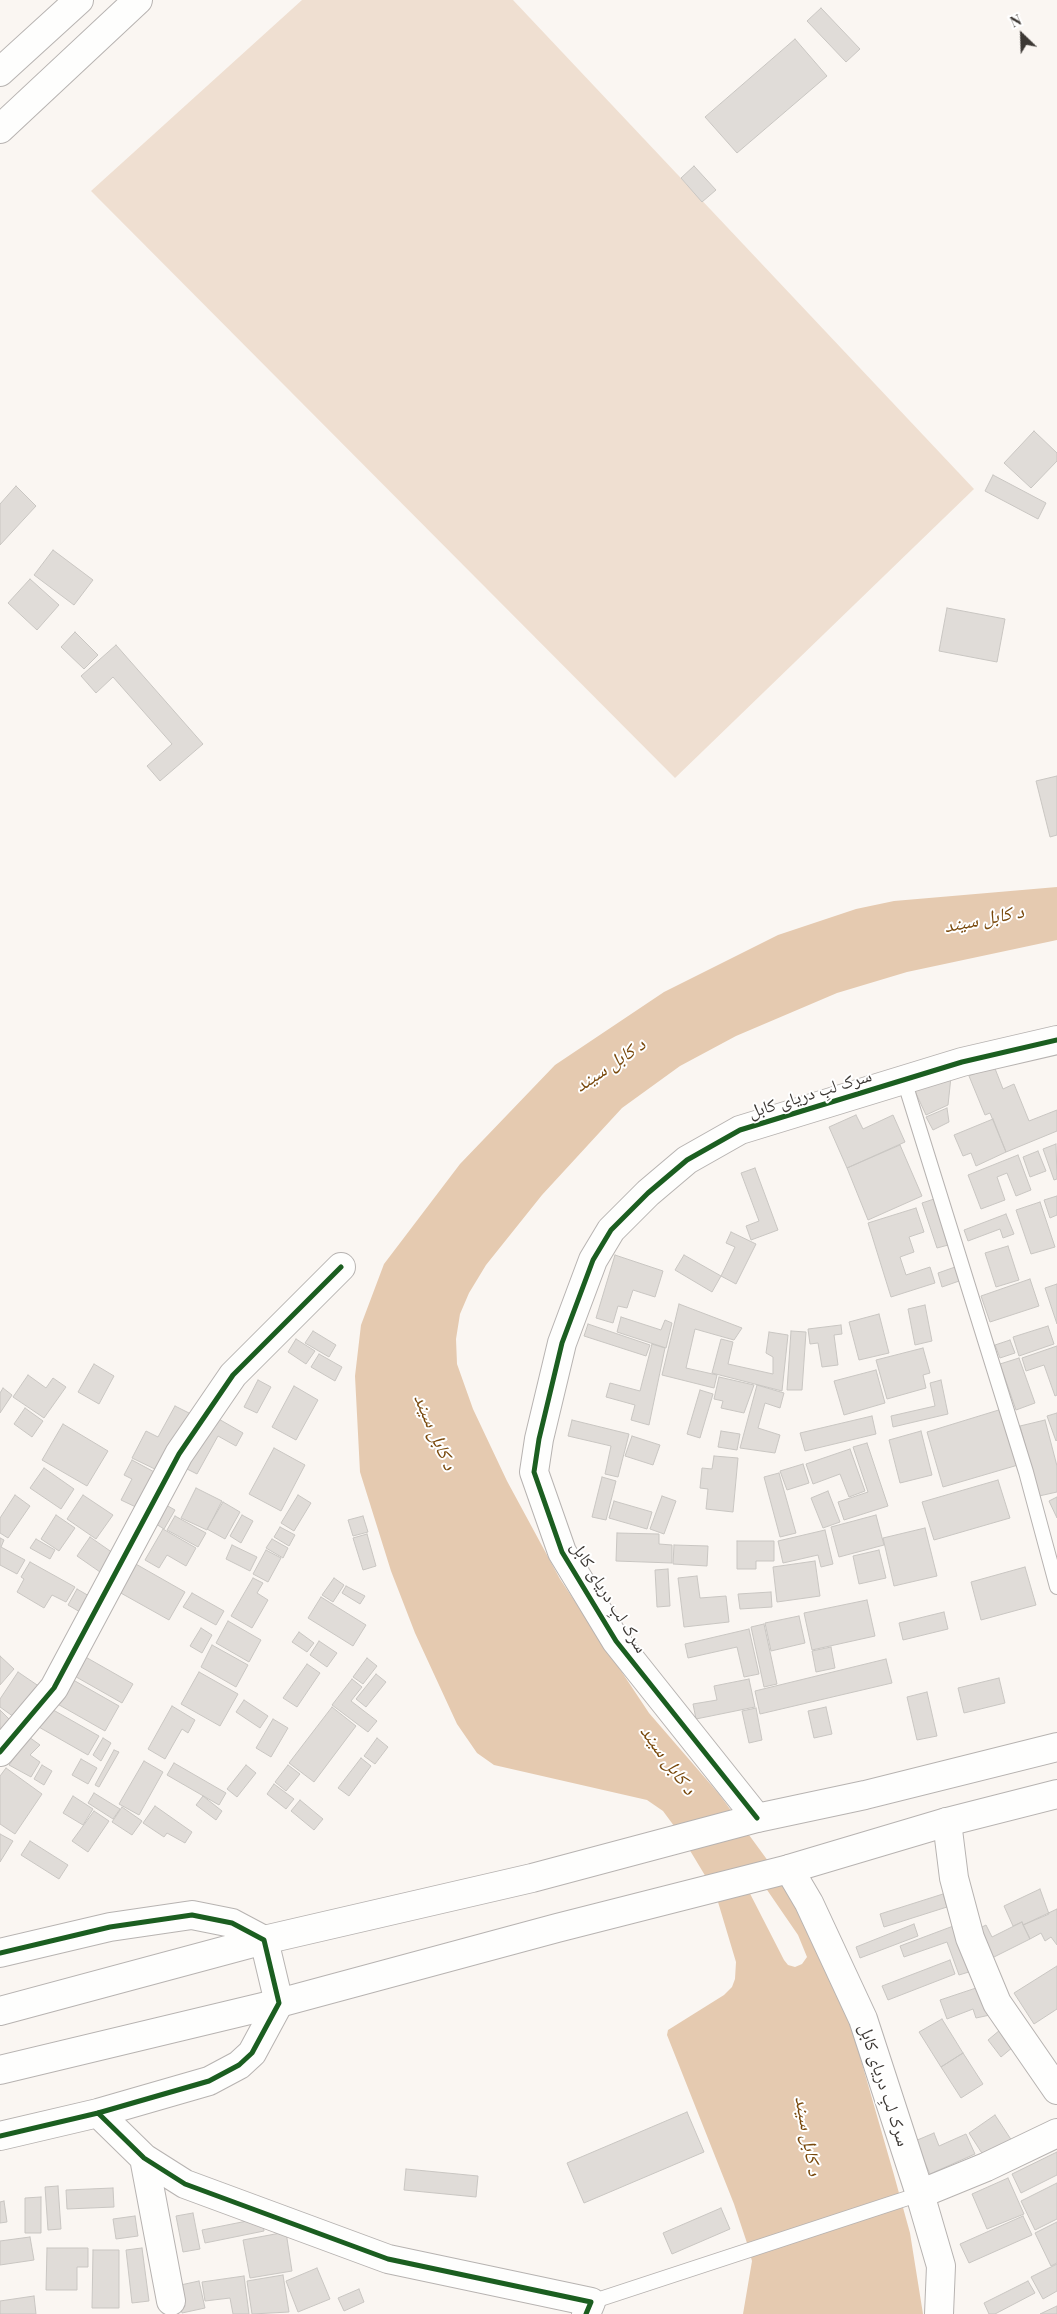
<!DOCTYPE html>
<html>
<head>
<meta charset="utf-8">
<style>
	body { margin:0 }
	#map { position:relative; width:1057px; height:2314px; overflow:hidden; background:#faf6f2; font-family:"Playfair Display",serif }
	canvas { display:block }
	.north { position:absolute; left:997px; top:10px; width:50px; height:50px; -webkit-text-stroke:4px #fff; paint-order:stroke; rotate:336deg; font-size:14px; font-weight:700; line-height:20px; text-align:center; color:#3c3834 }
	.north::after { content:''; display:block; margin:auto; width:18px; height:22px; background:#3c3834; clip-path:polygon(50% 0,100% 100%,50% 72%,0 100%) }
</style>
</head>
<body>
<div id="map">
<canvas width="1057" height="2314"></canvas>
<div class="north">N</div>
</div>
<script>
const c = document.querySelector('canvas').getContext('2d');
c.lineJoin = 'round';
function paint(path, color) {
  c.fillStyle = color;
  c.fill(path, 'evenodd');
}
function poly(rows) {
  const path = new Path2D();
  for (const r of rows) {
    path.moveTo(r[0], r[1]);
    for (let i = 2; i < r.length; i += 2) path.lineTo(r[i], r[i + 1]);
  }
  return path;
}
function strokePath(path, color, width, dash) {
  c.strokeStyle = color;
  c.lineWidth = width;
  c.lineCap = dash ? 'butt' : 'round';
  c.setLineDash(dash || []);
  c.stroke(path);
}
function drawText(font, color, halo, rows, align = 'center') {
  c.font = font + ' "Playfair Display","Noto Naskh Arabic",serif';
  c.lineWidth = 4;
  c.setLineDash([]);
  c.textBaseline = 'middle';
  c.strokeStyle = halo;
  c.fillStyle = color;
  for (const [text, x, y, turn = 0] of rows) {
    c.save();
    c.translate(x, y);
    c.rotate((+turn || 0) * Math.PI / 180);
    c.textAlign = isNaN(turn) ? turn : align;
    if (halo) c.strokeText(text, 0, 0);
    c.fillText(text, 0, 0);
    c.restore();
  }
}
paint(poly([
	[302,0,513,0,974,489,675,778,91,191]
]), '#efdfd1');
paint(poly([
	[1057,887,1057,940,907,972,837,993,736,1036,680,1066,622,1108,542,1195,486,1265,469,1293,460,1314,456,1339,457,1364,473,1409,507,1481,560,1579,649,1713,719,1794,782,1880,846,2008,894,2175,910,2233,923,2314,743,2314,752,2261,748,2246,734,2204,667,2035,668,2030,724,1995,732,1987,735,1979,736,1962,715,1892,680,1834,663,1811,647,1800,494,1765,477,1753,457,1724,415,1633,391,1571,360,1472,355,1376,361,1325,384,1264,460,1164,555,1065,664,992,778,935,856,909,894,901],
	[746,1866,752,1868,798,1935,807,1957,802,1964,795,1967,788,1965,784,1960,742,1878,743,1867]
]), '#e5cab0');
const building = poly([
	[821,8,860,49,846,62,807,21,821,8],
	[795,39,827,76,737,153,705,117,795,39],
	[694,166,716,190,702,202,681,178,694,166],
	[1034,431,1057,453,1057,461,1031,488,1004,463,1034,431],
	[993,475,1046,503,1038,519,985,491,993,475],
	[16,486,36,506,0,545,0,504,16,486],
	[53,550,93,580,74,605,34,575,53,550],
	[30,579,59,605,37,630,8,603,30,579],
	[947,608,1005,619,997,662,939,651,947,608],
	[75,632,98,655,84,669,61,647,75,632],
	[116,645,203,744,160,781,147,766,172,744,113,677,96,693,81,676,116,645],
	[1057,776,1057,835,1050,837,1036,781,1057,776],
	[994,1066,1003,1089,1014,1084,1029,1121,1057,1110,1057,1131,1006,1152,990,1113,985,1115,969,1076,994,1066],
	[951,1077,948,1105,926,1115,913,1087,951,1077],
	[947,1108,949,1122,933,1130,926,1117,947,1108],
	[856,1115,863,1129,893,1115,905,1142,847,1168,829,1127,856,1115],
	[993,1119,1006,1152,976,1166,971,1153,963,1156,954,1135,993,1119],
	[1056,1144,1057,1179,1054,1180,1043,1149,1056,1144],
	[900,1145,922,1196,868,1220,847,1168,900,1145],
	[1038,1151,1046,1171,1030,1177,1023,1157,1038,1151],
	[1018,1155,1031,1190,1016,1196,1007,1173,997,1177,1005,1200,981,1209,968,1175,1018,1155],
	[755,1168,778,1230,751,1240,746,1226,759,1221,741,1173,755,1168],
	[1057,1196,1057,1215,1050,1218,1044,1200,1057,1196],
	[937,1198,952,1244,937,1248,922,1203,937,1198],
	[1040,1202,1055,1247,1031,1254,1016,1210,1040,1202],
	[916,1208,924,1232,909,1237,914,1252,900,1257,906,1275,930,1267,935,1283,891,1297,868,1223,916,1208],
	[1006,1214,1014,1234,1003,1238,1000,1229,968,1241,964,1230,1006,1214],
	[731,1232,756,1244,736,1284,721,1276,735,1247,726,1243,731,1232],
	[1008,1246,1019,1280,996,1287,985,1253,1008,1246],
	[615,1255,663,1271,655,1297,633,1290,627,1308,618,1306,613,1323,596,1318,615,1255],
	[684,1255,721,1276,712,1292,675,1270,684,1255],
	[958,1266,962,1280,942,1287,938,1273,958,1266],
	[1030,1279,1039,1306,990,1322,981,1296,1030,1279],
	[1057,1284,1057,1324,1045,1288,1057,1284],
	[679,1304,742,1328,734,1340,695,1329,686,1368,717,1375,714,1388,662,1375,679,1304],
	[925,1305,932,1341,915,1345,908,1309,925,1305],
	[879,1314,889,1353,859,1360,849,1322,879,1314],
	[621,1317,661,1330,665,1320,672,1323,666,1348,617,1332,621,1317],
	[588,1324,650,1345,646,1356,584,1336,588,1324],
	[841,1325,842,1334,834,1335,838,1365,822,1367,818,1343,810,1344,808,1329,841,1325],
	[1048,1326,1054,1344,1019,1356,1013,1337,1048,1326],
	[313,1331,336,1345,329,1357,305,1343,313,1331],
	[791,1331,806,1332,802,1390,787,1390,791,1331],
	[769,1332,788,1335,782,1391,712,1373,721,1339,733,1342,728,1364,773,1374,773,1357,766,1353,769,1332],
	[296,1339,315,1351,306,1364,288,1352,296,1339],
	[1010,1340,1015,1353,1000,1358,995,1345,1010,1340],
	[652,1344,665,1348,649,1425,631,1420,635,1405,606,1397,610,1383,640,1391,652,1344],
	[1057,1346,1057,1395,1055,1396,1044,1365,1026,1371,1022,1358,1057,1346],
	[923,1348,930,1373,923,1375,926,1388,887,1399,876,1360,923,1348],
	[319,1354,342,1367,335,1381,311,1367,319,1354],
	[1019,1358,1035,1403,1016,1410,1000,1364,1019,1358],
	[94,1364,114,1376,99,1404,78,1392,94,1364],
	[876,1370,885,1403,844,1415,834,1381,876,1370],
	[28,1375,46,1388,53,1378,66,1387,44,1418,13,1397,28,1375],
	[719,1377,754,1385,744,1413,721,1408,723,1401,714,1399,719,1377],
	[258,1380,271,1387,257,1413,244,1407,258,1380],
	[941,1380,948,1414,893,1427,891,1416,935,1406,930,1383,941,1380],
	[757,1385,784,1393,780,1408,765,1403,758,1428,780,1435,775,1453,740,1448,757,1385],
	[294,1386,318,1400,296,1440,272,1427,294,1386],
	[3,1388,12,1395,0,1413,0,1393,3,1388],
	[700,1390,713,1394,700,1438,687,1434,700,1390],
	[175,1406,191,1414,161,1472,132,1458,146,1431,158,1437,175,1406],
	[25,1408,43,1421,32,1437,14,1424,25,1408],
	[1002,1409,1018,1465,943,1487,927,1432,1002,1409],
	[1057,1413,1057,1440,1056,1441,1047,1416,1057,1413],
	[210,1414,243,1433,236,1446,218,1436,197,1474,181,1466,210,1414],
	[872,1416,876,1434,805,1451,800,1433,872,1416],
	[572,1420,629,1434,618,1477,605,1474,611,1446,568,1436,572,1420],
	[1045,1420,1057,1466,1057,1492,1039,1496,1020,1426,1045,1420],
	[63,1424,108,1451,87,1486,42,1460,63,1424],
	[721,1431,740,1434,737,1450,718,1447,721,1431],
	[921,1431,932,1475,900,1483,889,1440,921,1431],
	[632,1436,660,1445,653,1465,625,1456,632,1436],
	[867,1443,888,1506,844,1520,838,1502,868,1492,853,1447,867,1443],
	[274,1448,305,1465,281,1511,249,1494,274,1448],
	[850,1449,865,1491,849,1497,840,1474,813,1484,806,1464,850,1449],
	[714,1456,738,1458,733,1512,706,1509,708,1489,700,1488,702,1468,712,1469,714,1456],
	[132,1460,158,1474,140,1509,121,1500,132,1479,124,1475,132,1460],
	[803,1464,809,1483,787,1490,780,1471,803,1464],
	[44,1468,74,1489,61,1509,30,1488,44,1468],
	[779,1473,796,1533,780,1537,764,1477,779,1473],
	[602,1477,616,1481,606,1520,592,1517,602,1477],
	[998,1480,1010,1518,934,1540,922,1502,998,1480],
	[196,1488,222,1501,207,1530,181,1518,196,1488],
	[828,1491,840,1522,823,1528,811,1498,828,1491],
	[15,1495,30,1506,8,1538,0,1533,0,1518,15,1495],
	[83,1495,113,1515,96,1539,67,1519,83,1495],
	[298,1495,311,1503,294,1531,281,1523,298,1495],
	[662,1496,676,1501,664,1534,650,1529,662,1496],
	[1057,1497,1057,1518,1049,1501,1057,1497],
	[614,1501,652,1512,647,1529,609,1518,614,1501],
	[223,1502,240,1512,225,1539,207,1529,223,1502],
	[166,1505,175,1510,164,1529,156,1524,166,1505],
	[56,1515,75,1528,59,1551,41,1539,56,1515],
	[242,1515,253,1521,241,1543,230,1536,242,1515],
	[876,1515,884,1545,839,1557,831,1527,876,1515],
	[175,1516,206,1533,198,1547,167,1530,175,1516],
	[363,1516,368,1532,353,1536,348,1520,363,1516],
	[280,1527,295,1535,289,1546,274,1537,280,1527],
	[925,1528,937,1576,894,1586,883,1538,925,1528],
	[163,1529,196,1548,186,1566,167,1555,159,1568,145,1560,163,1529],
	[825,1530,833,1564,821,1567,818,1555,783,1563,778,1541,825,1530],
	[617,1533,659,1534,659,1544,672,1545,672,1563,616,1561,617,1533],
	[367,1534,376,1566,363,1570,353,1538,367,1534],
	[90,1537,113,1553,100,1572,77,1556,90,1537],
	[0,1538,4,1540,1,1547,25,1560,17,1574,0,1565,0,1538],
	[36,1539,55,1550,50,1559,30,1548,36,1539],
	[272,1539,288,1548,283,1558,266,1548,272,1539],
	[737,1541,774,1541,774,1561,756,1561,756,1569,737,1569,737,1541],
	[232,1545,257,1557,250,1571,226,1559,232,1545],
	[674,1545,708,1546,707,1566,673,1564,674,1545],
	[266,1550,281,1558,268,1582,253,1574,266,1550],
	[879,1550,886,1578,859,1584,853,1556,879,1550],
	[815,1561,820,1596,777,1602,773,1567,815,1561],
	[30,1562,75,1587,66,1602,52,1595,44,1608,17,1592,24,1579,21,1577,30,1562],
	[134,1563,185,1592,169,1620,119,1592,134,1563],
	[1025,1567,1036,1605,981,1620,971,1582,1025,1567],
	[668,1569,670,1606,657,1607,655,1570,668,1569],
	[697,1576,700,1598,726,1596,729,1622,684,1627,678,1578,697,1576],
	[253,1578,263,1583,257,1593,268,1600,252,1628,231,1616,253,1578],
	[334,1578,344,1585,333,1602,322,1595,334,1578],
	[346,1586,365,1596,360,1604,342,1593,346,1586],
	[77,1589,96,1600,87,1616,68,1605,77,1589],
	[771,1592,772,1607,740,1609,738,1594,771,1592],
	[192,1593,224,1611,216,1625,183,1607,192,1593],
	[321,1597,366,1625,353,1646,308,1618,321,1597],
	[867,1600,875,1636,812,1650,804,1613,867,1600],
	[944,1612,948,1629,903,1640,899,1623,944,1612],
	[799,1616,805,1643,771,1651,765,1623,799,1616],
	[228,1621,261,1640,249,1662,216,1643,228,1621],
	[764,1624,777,1684,764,1687,751,1627,764,1624],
	[201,1628,212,1635,202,1653,190,1646,201,1628],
	[749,1629,759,1674,744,1677,737,1647,688,1658,685,1644,749,1629],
	[299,1632,314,1643,307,1652,292,1642,299,1632],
	[319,1641,337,1653,327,1667,310,1655,319,1641],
	[212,1645,248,1665,236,1687,201,1667,212,1645],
	[831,1647,835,1668,816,1672,812,1651,831,1647],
	[82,1655,133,1684,122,1703,71,1674,82,1655],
	[0,1656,14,1669,0,1685,0,1656],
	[367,1658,377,1666,363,1684,353,1677,367,1658],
	[886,1659,892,1683,760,1714,755,1691,886,1659],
	[307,1664,320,1673,297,1707,283,1698,307,1664],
	[18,1672,43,1689,21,1722,0,1707,0,1699,18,1672],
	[199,1672,238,1694,220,1726,181,1704,199,1672],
	[376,1674,386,1682,366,1707,356,1699,376,1674],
	[68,1677,119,1706,105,1731,54,1702,68,1677],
	[999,1678,1005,1703,964,1713,958,1688,999,1678],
	[352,1679,362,1687,351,1701,377,1721,368,1732,332,1705,352,1679],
	[749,1679,755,1707,696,1719,693,1704,717,1700,714,1686,749,1679],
	[927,1692,937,1736,917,1740,907,1697,927,1692],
	[244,1700,268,1716,260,1728,236,1712,244,1700],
	[172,1706,195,1720,188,1733,182,1729,165,1759,148,1749,172,1706],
	[48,1707,99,1736,88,1755,37,1726,48,1707],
	[332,1707,356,1726,314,1782,289,1763,332,1707],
	[826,1707,832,1734,814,1738,808,1711,826,1707],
	[756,1708,762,1740,749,1743,742,1711,756,1708],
	[0,1710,15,1725,0,1741,0,1710],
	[273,1719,288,1728,271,1757,256,1748,273,1719],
	[29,1737,40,1745,30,1755,40,1762,31,1777,9,1765,29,1737],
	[103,1738,111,1743,101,1761,93,1755,103,1738],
	[377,1738,388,1747,375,1764,364,1756,377,1738],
	[114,1750,119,1752,99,1787,95,1785,114,1750],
	[361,1758,371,1766,349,1796,338,1788,361,1758],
	[81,1759,97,1768,88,1784,72,1775,81,1759],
	[144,1761,163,1772,139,1815,119,1804,144,1761],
	[174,1763,226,1793,219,1805,167,1775,174,1763],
	[42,1765,52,1771,44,1785,34,1779,42,1765],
	[246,1765,256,1773,237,1797,227,1789,246,1765],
	[288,1765,300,1774,286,1791,275,1782,288,1765],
	[6,1768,42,1794,15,1834,0,1824,0,1776,6,1768],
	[274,1784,294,1799,286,1809,267,1794,274,1784],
	[94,1793,120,1809,113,1819,88,1803,94,1793],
	[73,1796,93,1809,83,1825,63,1813,73,1796],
	[203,1796,222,1811,216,1820,196,1805,203,1796],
	[300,1800,323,1819,314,1830,291,1811,300,1800],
	[155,1806,192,1832,185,1843,167,1833,164,1837,143,1823,155,1806],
	[122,1807,142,1821,132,1835,112,1822,122,1807],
	[94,1811,109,1821,88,1852,72,1841,94,1811],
	[0,1834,13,1841,0,1862,0,1834],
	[30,1841,68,1865,59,1879,21,1855,30,1841],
	[1040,1889,1049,1914,1023,1925,1022,1922,1013,1926,1004,1906,1040,1889],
	[943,1894,947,1907,884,1927,880,1914,943,1894],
	[1057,1909,1057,1945,1051,1937,1045,1941,1041,1933,1030,1939,1023,1925,1057,1909],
	[1022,1922,1030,1939,992,1958,978,1929,986,1925,992,1937,1022,1922],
	[914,1924,918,1936,860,1958,856,1947,914,1924],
	[956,1925,972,1971,959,1975,947,1942,904,1957,900,1946,956,1925],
	[950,1960,955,1974,888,2000,882,1986,950,1960],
	[1057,1966,1057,2009,1034,2024,1014,1993,1057,1966],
	[982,1986,990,2015,976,2018,973,2009,947,2019,940,2000,982,1986],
	[942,2019,963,2053,941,2067,919,2032,942,2019],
	[1000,2030,1013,2047,1001,2057,988,2040,1000,2030],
	[963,2053,983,2084,961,2098,941,2067,963,2053],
	[687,2112,704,2152,584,2203,567,2163,687,2112],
	[995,2115,1012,2141,985,2158,969,2133,995,2115],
	[934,2133,939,2146,966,2134,975,2154,930,2174,915,2141,934,2133],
	[1057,2152,1057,2175,1021,2193,1012,2174,1057,2152],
	[406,2169,478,2176,476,2197,404,2190,406,2169],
	[1008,2178,1024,2214,987,2229,972,2194,1008,2178],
	[1057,2183,1057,2219,1035,2230,1021,2201,1057,2183],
	[58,2186,61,2229,48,2230,45,2187,58,2186],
	[113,2188,114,2207,67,2209,66,2190,113,2188],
	[41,2197,41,2233,25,2233,25,2198,41,2197],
	[4,2201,7,2222,0,2223,0,2202,4,2201],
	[721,2208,730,2229,672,2254,663,2233,721,2208],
	[193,2213,200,2249,183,2252,176,2216,193,2213],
	[135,2216,138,2236,116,2239,113,2219,135,2216],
	[1023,2216,1032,2235,969,2263,960,2244,1023,2216],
	[262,2218,264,2231,205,2243,202,2230,262,2218],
	[1057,2222,1057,2263,1051,2266,1035,2233,1057,2222],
	[286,2232,292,2271,250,2278,243,2240,286,2232],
	[30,2237,34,2260,0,2265,0,2241,30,2237],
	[47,2248,88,2248,88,2267,77,2267,77,2290,46,2290,47,2248],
	[142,2248,149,2301,132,2303,126,2250,142,2248],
	[93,2250,119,2250,119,2308,92,2308,93,2250],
	[1057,2264,1057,2291,1043,2299,1031,2277,1057,2264],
	[317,2268,330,2299,298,2312,286,2281,317,2268],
	[283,2275,289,2312,252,2314,247,2281,283,2275],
	[244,2276,249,2314,233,2314,230,2298,205,2301,202,2282,244,2276],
	[199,2281,205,2308,182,2313,176,2286,199,2281],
	[1028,2281,1035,2293,995,2314,989,2314,984,2303,1028,2281],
	[359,2289,364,2302,344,2311,338,2298,359,2289],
	[34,2296,36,2314,0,2314,0,2301,34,2296],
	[1057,2306,1057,2314,1040,2314,1057,2306]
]);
paint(building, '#e0dcd8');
strokePath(building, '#c9c6c2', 1);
const lane = poly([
	[904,1080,1026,1472,1057,1587],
	[591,2302,920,2194]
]);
const street = poly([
	[0,1752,54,1688,179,1454,233,1375,341,1267],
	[757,1818,616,1641,562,1552,534,1472,539,1439,562,1343,593,1260,611,1230,648,1193,687,1160,740,1130,962,1062,1057,1040],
	[947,1822,954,1878,970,1938,997,2003,1057,2090],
	[789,1869,809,1903,863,2019,920,2194,941,2266,939,2314],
	[0,1953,110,1927,192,1915,232,1923,264,1940,279,2003,252,2053,239,2065,209,2081,98,2113,0,2136],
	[98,2113,144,2158,185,2184,388,2259,591,2302,586,2314],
	[144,2158,171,2301],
	[920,2194,986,2167,1057,2133]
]);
const secondary = poly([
	[0,2011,264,1940,532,1878,757,1818,865,1795,1057,1747],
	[0,2070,279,2003,557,1928,789,1869,947,1822,1057,1794]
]);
const highway = poly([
	[0,72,79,0],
	[0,129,138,0]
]);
strokePath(lane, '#b7b3b1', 16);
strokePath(street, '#b7b3b1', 30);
strokePath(secondary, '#b7b3b1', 30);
strokePath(highway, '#b7b3b1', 30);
strokePath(lane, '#fefefd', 14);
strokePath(street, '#fefefd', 28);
strokePath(secondary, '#fefefd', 28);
strokePath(highway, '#fefefd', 28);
strokePath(poly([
	[0,1752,54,1688,179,1454,233,1375,341,1267],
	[757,1818,616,1641,562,1552,534,1472,539,1439,562,1343,593,1260,611,1230,648,1193,687,1160,740,1130,962,1062,1057,1040],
	[0,1953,110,1927,192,1915,232,1923,264,1940,279,2003,252,2053,239,2065,209,2081,98,2113,0,2136],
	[98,2113,144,2158,185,2184,388,2259,591,2302,586,2314]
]), '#1b5e20', 5);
drawText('18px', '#3c3834', '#fff', [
	["سرک لبِ دریای کابل",810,1094,-17],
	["سرک لبِ دریای کابل",609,1597,58],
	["سرک لبِ دریای کابل",884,2085,72]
]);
drawText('italic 19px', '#78480b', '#fff', [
	["د کابل سيند",984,919,-11],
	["د کابل سيند",610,1065,-34],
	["د کابل سيند",435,1432,67],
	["د کابل سيند",668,1760,54],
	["د کابل سيند",808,2136,80]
]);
</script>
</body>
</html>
